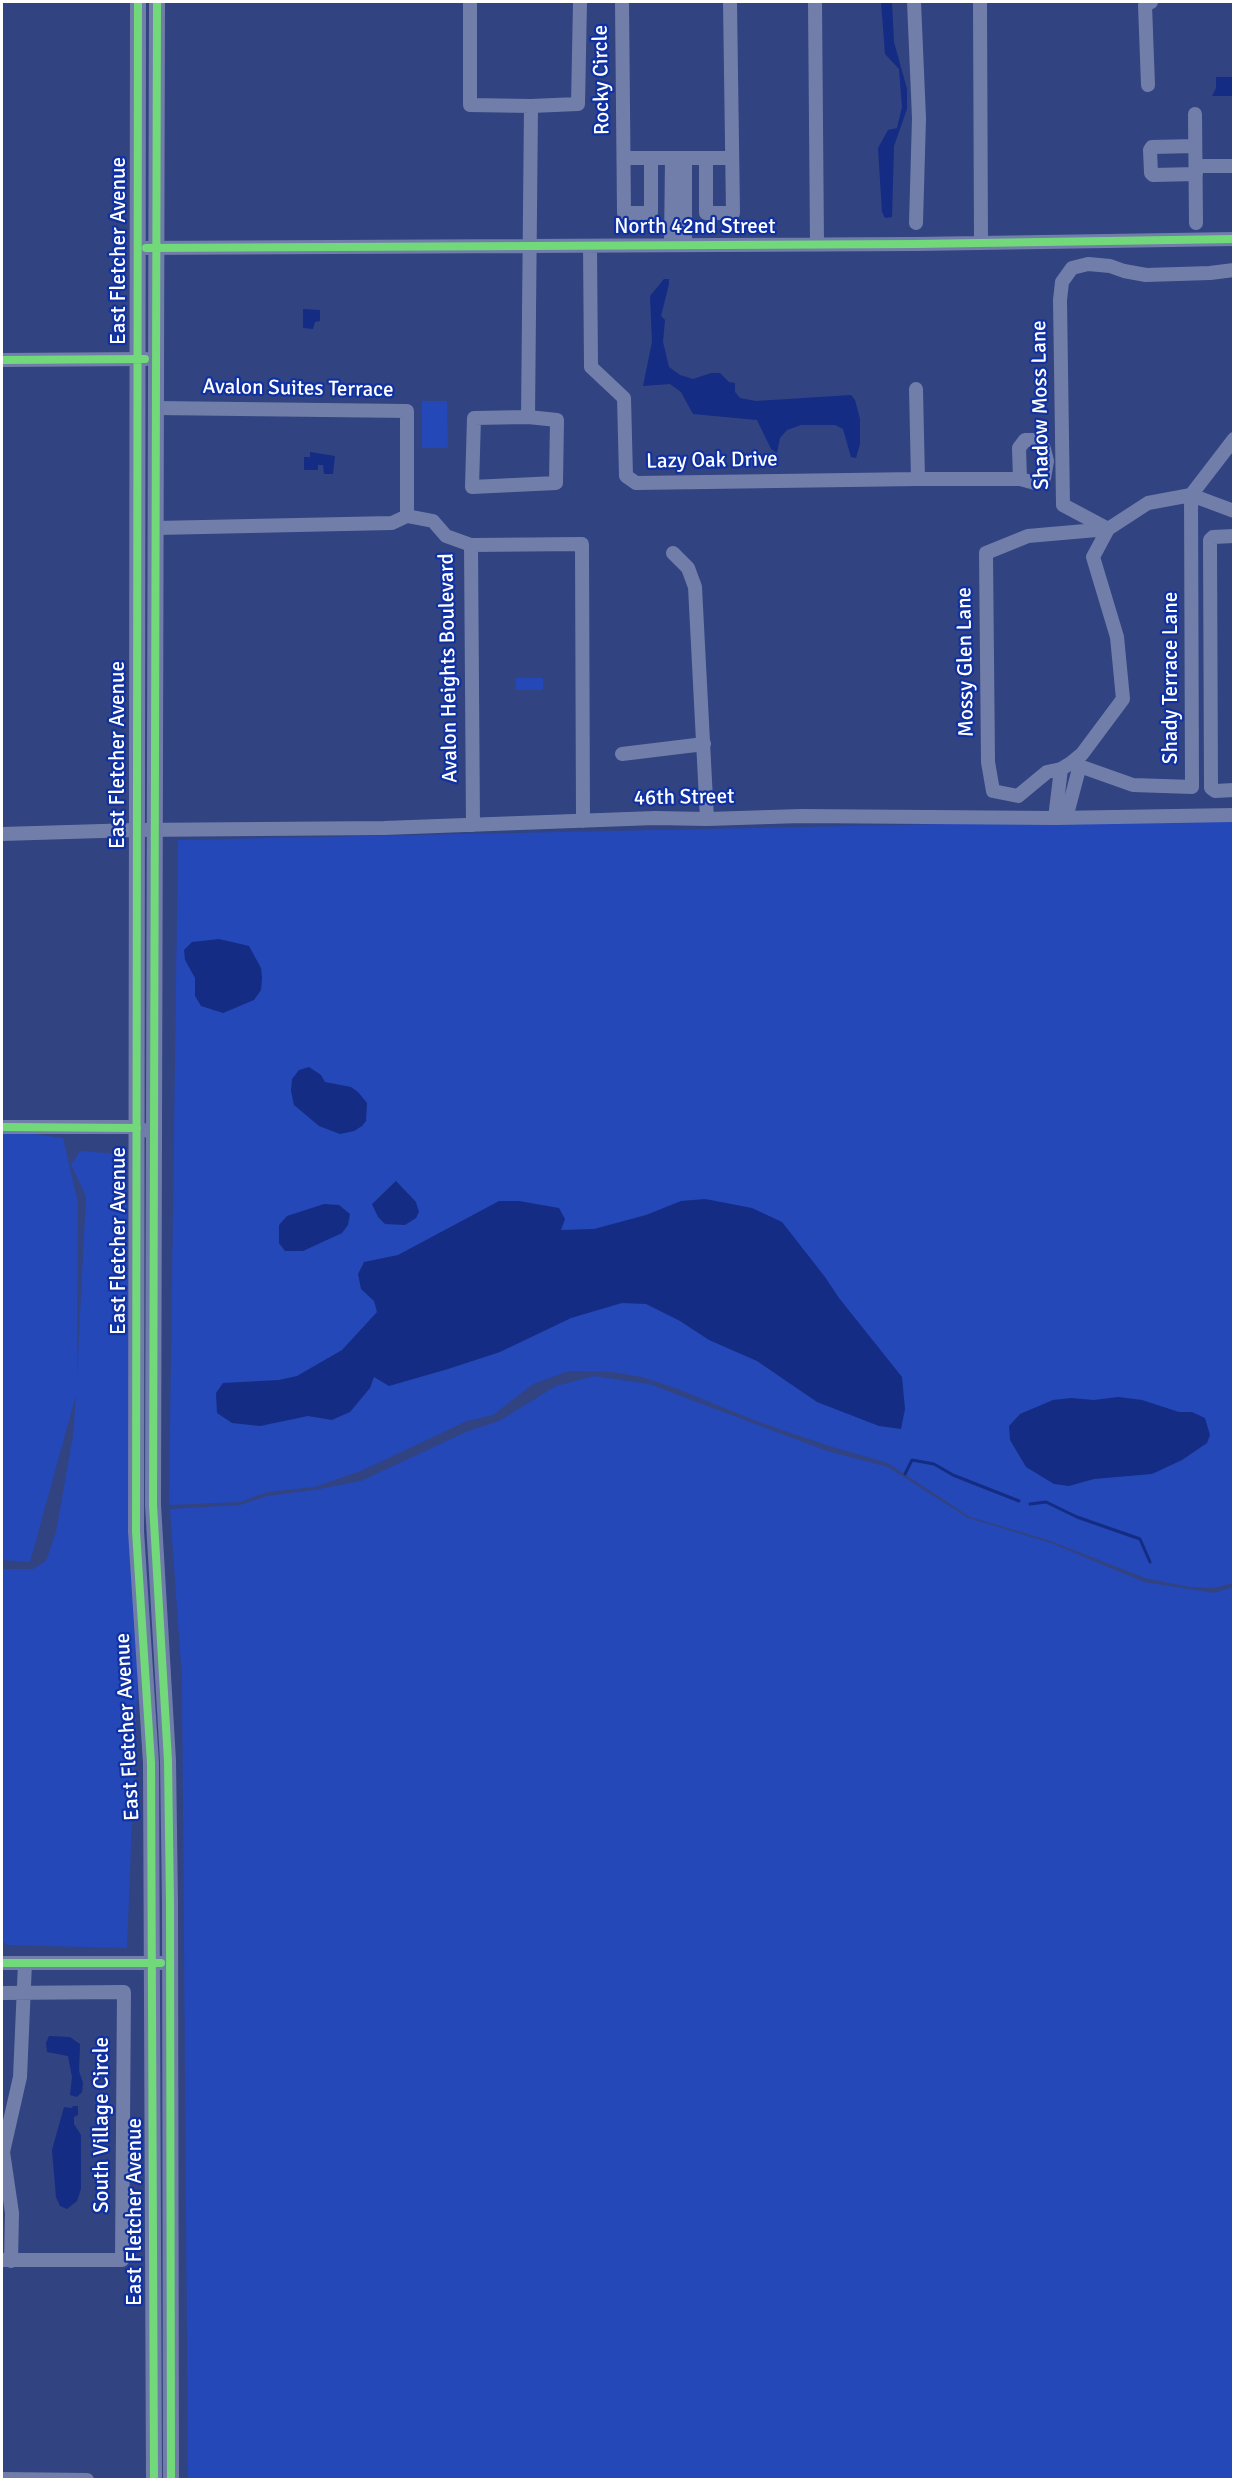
<!DOCTYPE html>
<html>
<head>
<meta charset="utf-8">
<style>
	body { margin:0 }
	#map { position:relative; width:1235px; height:2481px; overflow:hidden; background:#314381; font-family:Signika,sans-serif }
	canvas { display:block }
	.frame { position:absolute; inset:0; border:3px solid #fff; pointer-events:none }
</style>
</head>
<body>
<div id="map">
<canvas width="1235" height="2481"></canvas>
<div class="frame"></div>
</div>
<script>
const c = document.querySelector('canvas').getContext('2d');
c.lineJoin = 'round';
function paint(path, color) {
  c.fillStyle = color;
  c.fill(path, 'evenodd');
}
function poly(rows) {
  const path = new Path2D();
  for (const r of rows) {
    path.moveTo(r[0], r[1]);
    for (let i = 2; i < r.length; i += 2) path.lineTo(r[i], r[i + 1]);
  }
  return path;
}
function strokePath(path, color, width, dash) {
  c.strokeStyle = color;
  c.lineWidth = width;
  c.lineCap = dash ? 'butt' : 'round';
  c.setLineDash(dash || []);
  c.stroke(path);
}
function drawText(font, color, halo, rows, align = 'center') {
  c.font = font + ' Signika,sans-serif';
  c.lineWidth = 4.5;
  c.setLineDash([]);
  c.textBaseline = 'middle';
  c.strokeStyle = halo;
  c.fillStyle = color;
  for (const [text, x, y, turn = 0] of rows) {
    c.save();
    c.translate(x, y);
    c.rotate((+turn || 0) * Math.PI / 180);
    c.textAlign = isNaN(turn) ? turn : align;
    if (halo) c.strokeText(text, 0, 0);
    c.fillText(text, 0, 0);
    c.restore();
  }
}
paint(poly([
	[422,401,447,401,448,448,422,448],
	[516,678,543,678,543,690,516,690],
	[1233,818,1233,1583,1214,1588,1190,1587,1145,1578,1048,1540,970,1517,888,1463,829,1446,759,1422,675,1388,642,1377,612,1372,569,1371,533,1384,493,1415,467,1421,363,1470,315,1487,267,1492,240,1502,169,1505,178,840],
	[2,1130,63,1138,78,1203,77,1377,86,1196,71,1165,80,1151,117,1154,126,1173,138,1668,127,1948,7,1945,2,1940,2,1569,33,1569,46,1561,56,1532,73,1436,76,1395,30,1562,2,1560],
	[594,1376,649,1384,827,1451,888,1467,968,1518,1051,1543,1144,1582,1214,1593,1233,1587,1233,2479,188,2479,182,1679,170,1509,240,1505,267,1496,314,1490,361,1481,466,1432,499,1421,556,1386]
]), '#2548b8');
paint(poly([
	[881,2,892,2,894,42,907,89,907,109,894,146,892,217,885,218,882,212,878,148,888,130,897,128,902,107,899,69,885,54],
	[1216,77,1233,77,1233,96,1212,96,1216,88],
	[664,279,669,279,669,284,661,316,665,320,663,342,669,367,680,375,693,379,711,373,720,373,729,382,735,383,735,392,740,398,756,401,851,395,855,400,860,419,860,444,856,458,851,457,843,429,835,425,801,425,787,430,780,438,777,453,771,449,757,420,693,414,681,392,670,384,643,386,652,342,650,296],
	[303,309,320,310,320,321,315,322,313,329,303,328],
	[310,452,335,456,333,474,324,474,323,465,318,465,318,470,304,470,304,457,310,457],
	[219,939,249,946,261,968,262,978,261,990,254,1000,223,1013,201,1006,195,996,195,978,185,960,184,950,192,942],
	[309,1067,321,1075,325,1082,351,1087,358,1092,367,1103,366,1121,362,1126,354,1131,340,1134,319,1126,294,1105,291,1091,292,1079,299,1070],
	[396,1181,416,1202,419,1212,416,1218,405,1225,385,1224,378,1217,372,1204],
	[705,1199,752,1208,782,1222,825,1277,839,1298,902,1377,905,1409,901,1429,879,1426,817,1402,757,1361,709,1340,680,1321,646,1304,622,1303,571,1318,500,1352,448,1369,389,1386,374,1377,370,1388,350,1412,332,1420,308,1416,260,1426,232,1423,217,1413,216,1393,223,1383,279,1380,297,1376,342,1350,377,1312,374,1301,361,1289,358,1274,364,1262,398,1255,499,1201,519,1201,559,1208,565,1219,561,1230,594,1229,646,1215,681,1201],
	[324,1204,339,1205,350,1214,348,1225,342,1233,303,1251,285,1251,279,1243,279,1225,287,1216],
	[1118,1397,1142,1400,1179,1412,1192,1412,1205,1418,1210,1435,1207,1443,1182,1460,1152,1474,1094,1479,1069,1486,1054,1484,1026,1467,1010,1440,1009,1426,1020,1414,1053,1400,1071,1398,1094,1400],
	[49,2036,70,2037,80,2044,79,2071,83,2083,82,2092,77,2097,70,2095,72,2077,68,2056,47,2052,46,2043],
	[73,2106,78,2106,78,2115,74,2117,74,2124,81,2135,81,2189,77,2201,67,2209,60,2206,56,2197,52,2150,64,2107,72,2108]
]), '#142c83');
strokePath(poly([
	[905,1474,912,1460,934,1464,953,1475,1019,1501],
	[1030,1504,1046,1502,1077,1517,1140,1539,1150,1562]
]), '#142c83', 3);
strokePath(poly([
	[470,2,470,105,531,106,578,104,580,2],
	[622,2,624,213,651,213,651,158],
	[815,2,817,244],
	[914,2,919,118,916,223],
	[980,2,981,243],
	[1148,85,1145,5,1151,2],
	[1195,114,1196,223],
	[1195,146,1152,147,1150,150,1151,173,1153,175,1196,174],
	[624,158,732,158],
	[706,158,706,213,733,213,730,2],
	[685,159,685,244],
	[1196,166,1234,166],
	[671,244,672,159],
	[590,246,591,367,624,398,626,476,636,483,918,479,1020,479,1035,483,1044,478,1047,461,1044,449,1035,440,1025,440,1019,448,1020,479],
	[137,248,915,244,1234,239],
	[2,360,146,359],
	[916,389,918,479],
	[156,408,407,411,407,516],
	[528,417,557,420,556,483,472,487,474,418,528,417,531,106],
	[1234,439,1191,495,1148,503,1108,529,1028,536,986,553,988,762,993,791,1018,796,1047,772,1061,769,1071,763,1133,785,1192,787,1191,495,1234,511],
	[156,528,392,523,407,516,433,521,446,536,471,545,473,825],
	[1108,529,1063,505,1060,300,1062,282,1072,268,1088,264,1110,266,1124,271,1146,275,1210,273,1234,270],
	[1234,536,1213,537,1210,540,1211,788,1215,791,1234,790],
	[471,545,582,544,583,821],
	[673,553,688,568,695,587,707,819],
	[622,754,704,744],
	[1071,763,1082,754,1123,699,1117,637,1093,557,1108,529],
	[1055,818,1061,769],
	[1066,818,1080,765],
	[2,834,135,830,384,828,655,818,707,819,801,816,1055,818,1234,815],
	[2,1127,128,1127,154,1132],
	[2,1963,170,1963],
	[2,1993,124,1992,122,2260,2,2260],
	[11,2261,12,2213,3,2152,20,2077,25,1963],
	[2,2479,87,2480]
]), '#727eaa', 14);
strokePath(poly([
	[138,2,136,1531,151,1763,154,2480],
	[157,2,153,1505,168,1761,170,1903,171,2480]
]), '#717da9', 16);
strokePath(poly([
	[138,2,136,1531,151,1763,154,2480],
	[157,2,153,1505,168,1761,170,1903,171,2480],
	[146,248,915,244,1234,239],
	[2,360,145,359],
	[2,1127,137,1128],
	[2,1963,161,1963]
]), '#71d979', 8);
drawText('21px', '#fff', '#1031a2', [
	["Rocky Circle",602,80,-91],
	["North 42nd Street",695,227],
	["East Fletcher Avenue",119,251,-90],
	["Avalon Suites Terrace",298,389,1],
	["Shadow Moss Lane",1041,405,-91],
	["Lazy Oak Drive",712,461,-1],
	["Mossy Glen Lane",966,662,-91],
	["Avalon Heights Boulevard",449,668,-91],
	["Shady Terrace Lane",1171,678,-90],
	["East Fletcher Avenue",118,755,-90],
	["46th Street",684,798,-1],
	["East Fletcher Avenue",119,1241,-90],
	["East Fletcher Avenue",128,1727,-93],
	["South Village Circle",102,2125,-90],
	["East Fletcher Avenue",135,2212,-90]
]);
</script>
</body>
</html>
